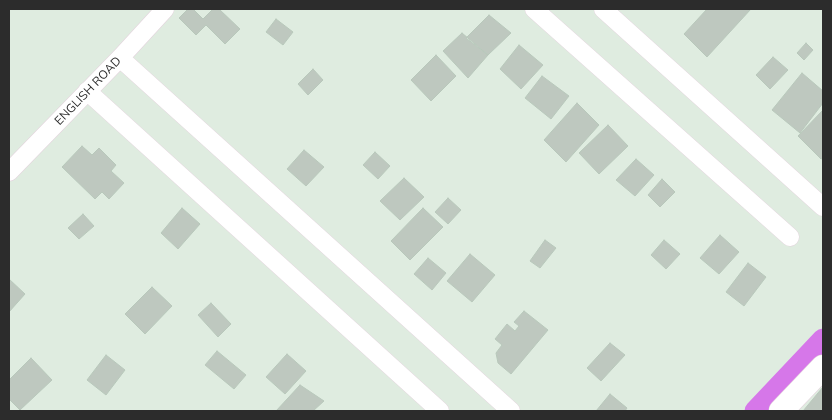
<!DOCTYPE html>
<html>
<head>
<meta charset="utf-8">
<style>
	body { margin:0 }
	#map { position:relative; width:832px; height:420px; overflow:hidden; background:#dfece0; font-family:Mulish,sans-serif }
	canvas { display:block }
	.frame { position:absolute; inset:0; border:10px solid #2c2c2c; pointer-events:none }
</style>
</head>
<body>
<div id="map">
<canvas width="832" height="420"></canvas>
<div class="frame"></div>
</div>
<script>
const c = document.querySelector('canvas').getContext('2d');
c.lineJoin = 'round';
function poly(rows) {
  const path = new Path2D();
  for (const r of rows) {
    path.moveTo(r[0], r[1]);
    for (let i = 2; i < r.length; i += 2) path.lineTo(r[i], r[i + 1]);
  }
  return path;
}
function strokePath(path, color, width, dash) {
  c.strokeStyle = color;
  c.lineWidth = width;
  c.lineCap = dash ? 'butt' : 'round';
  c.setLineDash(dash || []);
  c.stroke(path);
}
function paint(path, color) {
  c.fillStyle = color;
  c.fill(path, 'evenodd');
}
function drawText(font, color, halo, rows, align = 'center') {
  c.font = font + ' Mulish,sans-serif';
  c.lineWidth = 4;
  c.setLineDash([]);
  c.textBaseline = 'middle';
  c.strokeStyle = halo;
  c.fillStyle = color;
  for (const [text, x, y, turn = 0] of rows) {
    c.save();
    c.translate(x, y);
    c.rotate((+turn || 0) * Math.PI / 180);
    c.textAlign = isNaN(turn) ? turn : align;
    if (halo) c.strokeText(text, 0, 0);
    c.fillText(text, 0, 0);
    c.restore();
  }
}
strokePath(poly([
	[755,411,823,339]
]), '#d677e9', 21);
const building = poly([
	[188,9,193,9,203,19,213,9,219,9,240,29,225,44,206,25,196,35,179,18,188,9],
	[707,9,751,9,707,57,684,34,707,9],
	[489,15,511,33,488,55,466,38,489,15],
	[276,19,293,32,283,45,266,32,276,19],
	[462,33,488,55,468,78,443,51,462,33],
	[806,43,813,50,804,60,797,53,806,43],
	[519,45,543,65,521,89,500,69,519,45],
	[436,55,456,76,431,101,411,80,436,55],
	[773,57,788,70,770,89,756,75,773,57],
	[313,69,323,80,308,95,298,84,313,69],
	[802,73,823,91,823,103,800,133,772,110,802,73],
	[542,76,569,96,551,119,525,98,542,76],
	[577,103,599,125,566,162,544,140,577,103],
	[823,110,823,158,821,159,798,136,823,110],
	[608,125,628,146,599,174,579,153,608,125],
	[82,146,92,155,99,148,116,165,111,171,124,183,109,199,102,192,95,199,62,167,82,146],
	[304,150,324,167,306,186,287,169,304,150],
	[375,152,390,166,378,179,363,165,375,152],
	[636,159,654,175,635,196,616,180,636,159],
	[404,178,424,197,400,220,380,201,404,178],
	[662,179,675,192,660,207,648,195,662,179],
	[448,198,461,210,448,224,435,212,448,198],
	[182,208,200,224,178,249,161,233,182,208],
	[423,208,443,227,410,260,391,241,423,208],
	[83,214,94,226,79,239,68,228,83,214],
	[720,235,739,252,719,274,700,258,720,235],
	[545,240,556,248,540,268,530,261,545,240],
	[664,240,680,254,666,269,651,255,664,240],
	[470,254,495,275,472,302,447,281,470,254],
	[428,258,446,273,432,290,414,274,428,258],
	[748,263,766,277,744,306,726,292,748,263],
	[9,279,25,294,9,312,9,279],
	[152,287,172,306,145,334,125,314,152,287],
	[211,303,231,324,218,337,198,315,211,303],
	[524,311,548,330,511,374,498,363,496,353,502,345,495,339,507,324,515,331,519,326,514,322,524,311],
	[610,343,625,355,601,381,587,368,610,343],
	[217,351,246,375,234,389,205,365,217,351],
	[287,354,306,371,285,394,266,377,287,354],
	[106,355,125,370,106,395,87,380,106,355],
	[31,358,52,380,20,410,9,399,9,380,31,358],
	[300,385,324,401,313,411,276,411,300,385],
	[823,387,823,411,803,411,823,387],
	[610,394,627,408,625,411,596,411,610,394]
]);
paint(building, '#bec8bf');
strokePath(building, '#b8c8bb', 1);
const street = poly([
	[534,9,790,237],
	[603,9,823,207],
	[120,58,511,411],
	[87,91,440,411],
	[9,172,120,58,165,9]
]);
const secondary = poly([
	[781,411,823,367]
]);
strokePath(street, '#e3d4dd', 19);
strokePath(secondary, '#e3d4dd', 25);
strokePath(street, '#fff', 18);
strokePath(secondary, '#fff', 24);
drawText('12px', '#2c2c2c', '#fff', [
	["ENGLISH ROAD",88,91,-46]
]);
</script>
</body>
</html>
